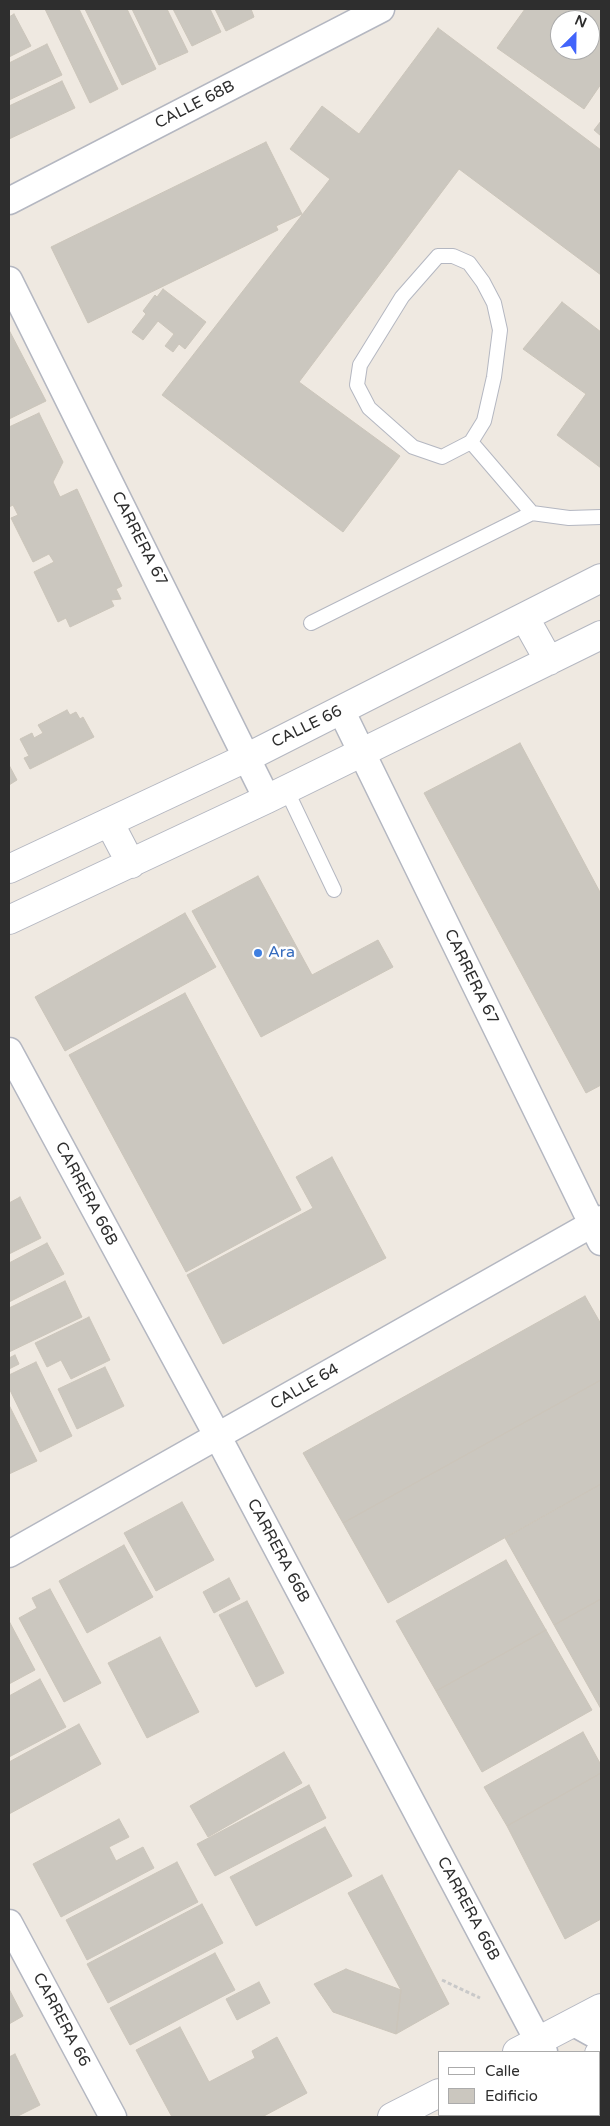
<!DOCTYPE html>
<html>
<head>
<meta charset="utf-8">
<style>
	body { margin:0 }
	#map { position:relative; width:610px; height:2126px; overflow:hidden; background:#efe9e1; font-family:"Varela Round",sans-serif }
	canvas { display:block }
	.frame { position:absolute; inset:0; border:10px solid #2e2e2e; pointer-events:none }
	.legend { position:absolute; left:438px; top:2051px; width:162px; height:65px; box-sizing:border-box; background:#fff; border:1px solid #ababab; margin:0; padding:6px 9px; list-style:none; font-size:15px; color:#2e2e2e }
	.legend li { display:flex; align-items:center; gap:10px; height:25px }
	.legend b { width:25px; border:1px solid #ababab }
	.north { position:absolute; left:550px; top:10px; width:50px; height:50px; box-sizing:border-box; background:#fff; border:1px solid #ababab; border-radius:50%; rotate:23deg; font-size:14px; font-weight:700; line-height:20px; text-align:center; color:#2e2e2e }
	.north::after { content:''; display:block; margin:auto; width:18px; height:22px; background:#4264fb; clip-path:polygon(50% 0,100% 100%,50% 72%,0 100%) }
</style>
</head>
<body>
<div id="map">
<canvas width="610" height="2126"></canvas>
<div class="frame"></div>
<ul class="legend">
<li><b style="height:6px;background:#fff"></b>Calle</li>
<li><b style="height:14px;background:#cbc7bf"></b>Edificio</li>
</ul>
<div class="north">N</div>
</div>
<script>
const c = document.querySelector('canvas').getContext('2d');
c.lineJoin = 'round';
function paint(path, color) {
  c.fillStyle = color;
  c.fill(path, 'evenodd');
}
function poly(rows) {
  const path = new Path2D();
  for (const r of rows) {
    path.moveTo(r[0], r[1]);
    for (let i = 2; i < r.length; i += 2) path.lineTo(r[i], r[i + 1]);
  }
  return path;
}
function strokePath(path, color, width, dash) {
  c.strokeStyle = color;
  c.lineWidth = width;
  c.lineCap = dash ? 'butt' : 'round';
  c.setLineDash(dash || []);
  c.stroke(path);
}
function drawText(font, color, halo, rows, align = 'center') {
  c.font = font + ' "Varela Round",sans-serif';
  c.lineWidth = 5;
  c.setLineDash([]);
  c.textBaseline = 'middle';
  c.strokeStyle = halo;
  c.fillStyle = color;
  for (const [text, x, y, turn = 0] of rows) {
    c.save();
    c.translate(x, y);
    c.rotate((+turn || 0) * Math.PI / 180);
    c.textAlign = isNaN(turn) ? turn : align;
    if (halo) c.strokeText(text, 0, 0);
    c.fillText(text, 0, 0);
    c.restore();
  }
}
const building = poly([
	[45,9,79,9,118,89,90,103,45,9],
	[85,9,127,9,156,69,122,85,85,9],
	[132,9,167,9,188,52,159,65,132,9],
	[173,9,210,9,221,32,192,46,173,9],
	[215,9,251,9,254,17,226,31,215,9],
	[525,9,601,9,601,84,584,109,497,48,525,9],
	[560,20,590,20,590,50,560,50,560,20],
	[14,14,31,46,9,57,9,17,14,14],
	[438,28,601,150,601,275,459,169,299,382,400,456,343,532,162,395,330,179,290,149,322,106,359,134,438,28],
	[47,44,62,75,9,100,9,63,47,44],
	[62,81,75,108,9,139,9,106,62,81],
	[601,121,601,136,594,130,601,121],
	[266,142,302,214,276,226,278,230,88,323,51,247,266,142],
	[163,289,206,322,185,349,179,344,173,352,165,346,174,334,158,321,143,340,132,332,146,314,143,311,155,295,157,297,163,289],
	[562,302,601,332,601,468,557,435,586,394,523,349,562,302],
	[9,330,46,401,9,419,9,330],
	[39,413,63,462,53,482,60,497,77,489,122,586,116,589,121,599,111,600,114,606,70,627,66,618,58,622,34,572,54,562,49,554,33,562,11,518,18,515,13,505,9,507,9,427,39,413],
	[67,710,70,715,76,712,80,719,83,717,94,737,30,769,24,758,29,756,20,739,32,733,34,738,43,733,38,725,67,710],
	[520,743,601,894,601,1085,586,1093,424,793,520,743],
	[9,765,17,780,9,785,9,765],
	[258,876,312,975,378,940,393,967,261,1037,192,911,258,876],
	[185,913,216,967,65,1051,35,997,185,913],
	[185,993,301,1210,186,1272,69,1055,185,993],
	[332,1157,386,1258,223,1344,187,1275,313,1208,296,1177,332,1157],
	[20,1197,41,1238,9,1254,9,1203,20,1197],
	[47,1243,64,1274,9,1302,9,1263,47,1243],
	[65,1281,82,1317,9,1352,9,1308,65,1281],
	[585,1296,601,1324,601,1380,343,1523,303,1453,585,1296],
	[89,1317,110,1360,71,1379,61,1360,47,1367,35,1343,89,1317],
	[15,1355,19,1364,9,1369,9,1358,15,1355],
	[36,1362,72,1436,40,1452,9,1388,9,1375,36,1362],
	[105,1367,124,1406,77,1429,58,1389,105,1367],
	[601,1380,601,1484,388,1603,343,1523,601,1380],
	[9,1405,37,1461,9,1474,9,1405],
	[601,1484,601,1599,554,1625,505,1538,601,1484],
	[182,1502,214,1560,156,1591,124,1533,182,1502],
	[124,1545,153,1597,87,1633,59,1581,124,1545],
	[506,1560,546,1630,436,1691,396,1621,506,1560],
	[229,1578,240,1599,214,1613,203,1592,229,1578],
	[50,1589,101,1683,64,1702,19,1618,37,1608,32,1598,50,1589],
	[601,1599,601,1709,554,1625,601,1599],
	[247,1601,284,1673,256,1687,219,1615,247,1601],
	[9,1621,35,1670,9,1684,9,1621],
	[546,1630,592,1710,482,1772,436,1691,546,1630],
	[160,1637,199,1712,147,1738,108,1663,160,1637],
	[40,1679,66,1727,9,1757,9,1696,40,1679],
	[79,1724,101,1764,9,1814,9,1762,79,1724],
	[583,1732,601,1765,601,1773,507,1826,484,1787,583,1732],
	[284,1752,302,1783,208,1837,190,1806,284,1752],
	[601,1773,601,1919,565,1939,507,1826,601,1773],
	[309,1785,326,1818,215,1876,197,1844,309,1785],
	[119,1819,129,1837,109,1847,116,1861,143,1847,154,1868,61,1917,33,1864,119,1819],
	[325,1827,352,1876,256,1926,230,1877,325,1827],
	[177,1862,198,1902,87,1960,66,1920,177,1862],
	[382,1875,449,2004,396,2034,401,1990,348,1893,382,1875],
	[202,1904,223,1943,108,2003,87,1964,202,1904],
	[215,1953,235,1990,130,2045,110,2008,215,1953],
	[346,1969,401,1990,396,2034,333,2012,314,1984,346,1969],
	[259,1982,270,2003,237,2020,226,1999,259,1982],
	[9,1989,23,2016,9,2024,9,1989],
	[180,2027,209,2082,255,2058,252,2051,277,2037,307,2093,262,2117,172,2117,136,2050,180,2027],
	[15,2054,40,2105,16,2117,9,2117,9,2057,15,2054]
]);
paint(building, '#cbc7bf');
strokePath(building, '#cbc5ba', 1);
const lane = poly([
	[438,256,453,256,469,263,483,282,494,303,500,330,494,377,484,421,471,442,442,457,413,447,369,408,357,385,360,365,402,297,438,256],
	[471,442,532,513,569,518,601,517],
	[311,623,532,513],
	[286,789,334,890]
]);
const street = poly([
	[9,201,381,9],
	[9,280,267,799],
	[341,710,601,1242],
	[9,1051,218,1437,544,2052],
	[9,1554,601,1219],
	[9,1923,113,2117],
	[574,2023,601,2038],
	[579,2115,581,2117]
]);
const secondary = poly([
	[525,618,549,661],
	[109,822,131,864],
	[9,869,248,757,601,578],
	[9,920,267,799,601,635],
	[517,2052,601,2008],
	[599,2054,601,2052],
	[392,2117,439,2093],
	[475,2117,480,2115]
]);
strokePath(lane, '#b4b7c1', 16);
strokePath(street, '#b4b7c1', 29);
strokePath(secondary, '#b4b7c1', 30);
strokePath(poly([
	[442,1980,480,1998]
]), '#c9c9c9', 3, [4, 2.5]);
strokePath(lane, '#fff', 14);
strokePath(street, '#fff', 26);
strokePath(secondary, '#fff', 28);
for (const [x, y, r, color] of [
	[258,953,5,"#3f7fe0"]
]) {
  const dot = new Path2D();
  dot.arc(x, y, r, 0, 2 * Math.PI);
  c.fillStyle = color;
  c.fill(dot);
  strokePath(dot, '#fff', 2);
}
drawText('16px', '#2e2e2e', '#fff', [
	["CALLE 68B",195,105,-27],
	["CARRERA 67",139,539,63],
	["CALLE 66",307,727,-26],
	["CARRERA 67",471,977,64],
	["CARRERA 66B",86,1194,62],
	["CALLE 64",305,1387,-30],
	["CARRERA 66B",278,1551,62],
	["CARRERA 66B",468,1909,62],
	["CARRERA 66",61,2020,62]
]);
drawText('16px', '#366cbe', '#fff', [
	["Ara",268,953]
], 'left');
</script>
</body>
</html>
